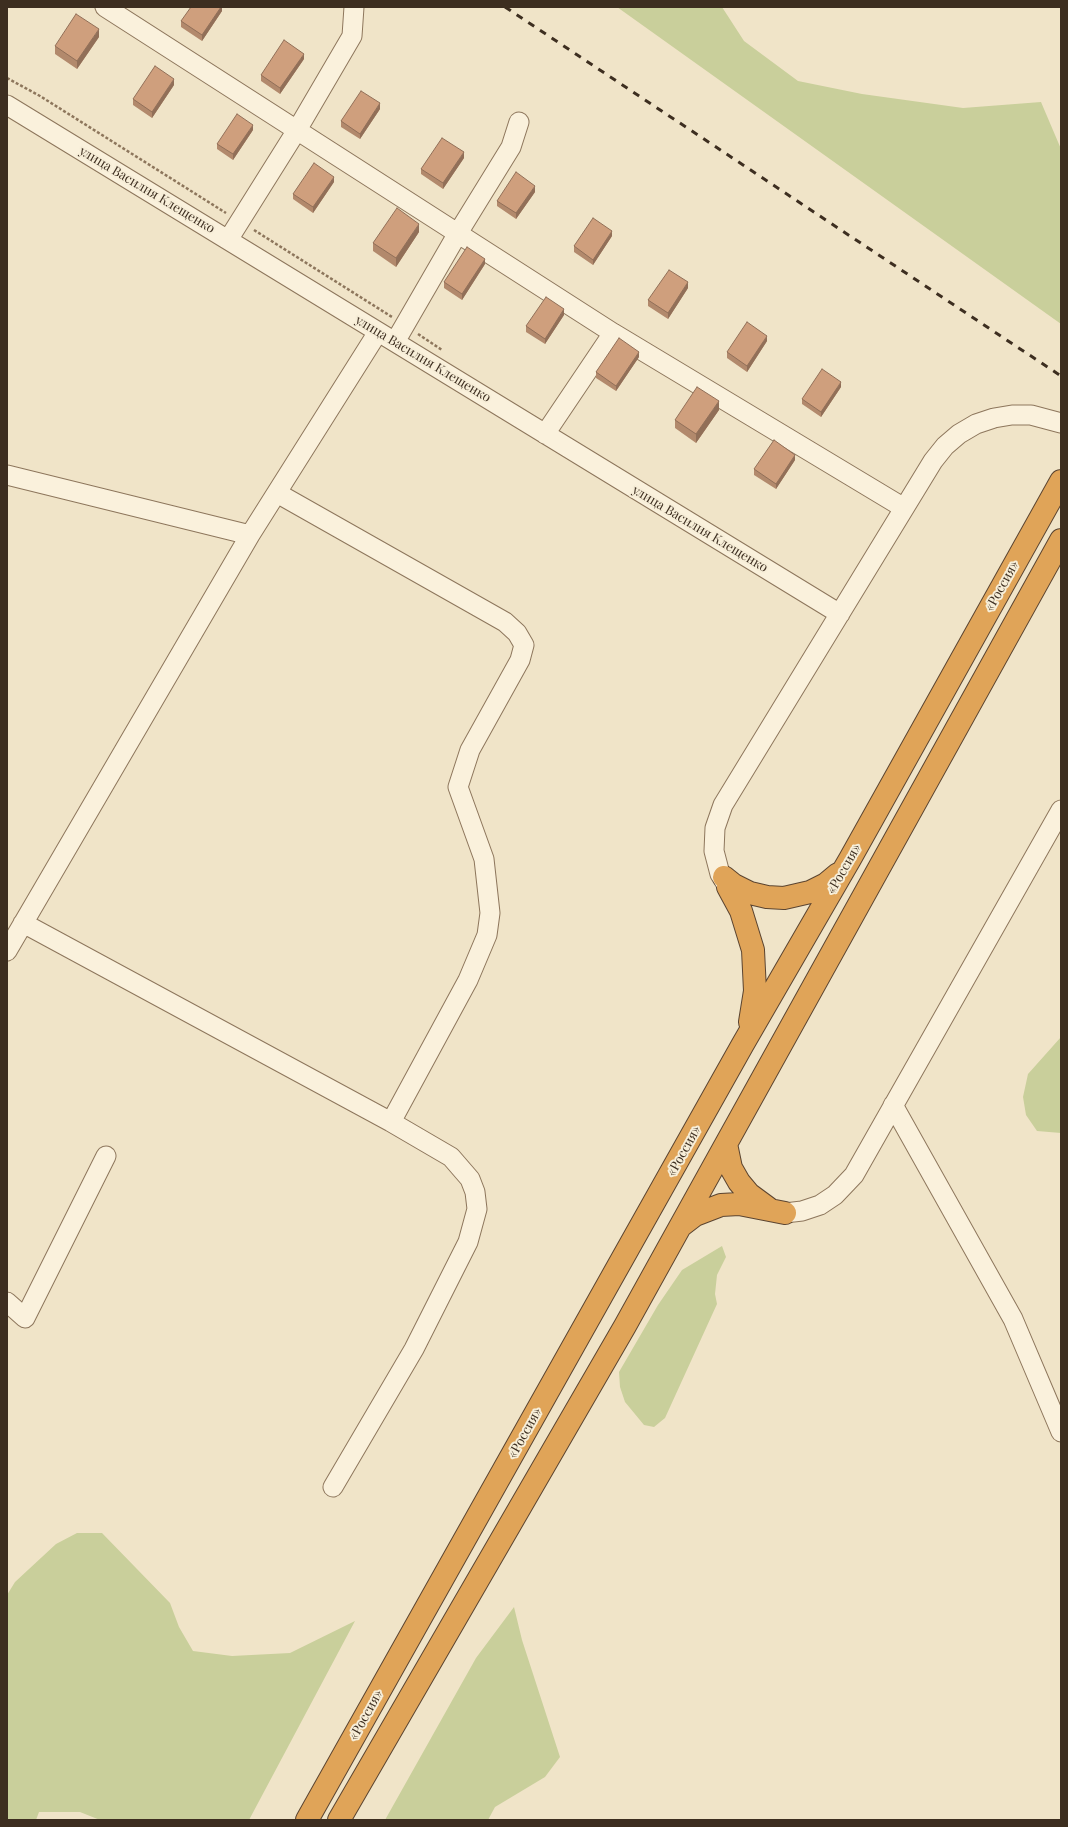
<!DOCTYPE html>
<html>
<head>
<meta charset="utf-8">
<style>
	body { margin:0 }
	#map { position:relative; width:1068px; height:1827px; overflow:hidden; background:#f0e4c8; font-family:"Playfair Display",serif }
	canvas { display:block }
	.frame { position:absolute; inset:0; border:8px solid #3d2e20; pointer-events:none }
</style>
</head>
<body>
<div id="map">
<canvas width="1068" height="1827"></canvas>
<div class="frame"></div>
</div>
<script>
const c = document.querySelector('canvas').getContext('2d');
c.lineJoin = 'round';
function paint(path, color) {
  c.fillStyle = color;
  c.fill(path, 'evenodd');
}
function poly(rows) {
  const path = new Path2D();
  for (const r of rows) {
    path.moveTo(r[0], r[1]);
    for (let i = 2; i < r.length; i += 2) path.lineTo(r[i], r[i + 1]);
  }
  return path;
}
function strokePath(path, color, width, dash) {
  c.strokeStyle = color;
  c.lineWidth = width;
  c.lineCap = dash ? 'butt' : 'round';
  c.setLineDash(dash || []);
  c.stroke(path);
}
function drawText(font, color, halo, rows, align = 'center') {
  c.font = font + ' "Playfair Display",serif';
  c.lineWidth = 4;
  c.setLineDash([]);
  c.textBaseline = 'middle';
  c.strokeStyle = halo;
  c.fillStyle = color;
  for (const [text, x, y, turn = 0] of rows) {
    c.save();
    c.translate(x, y);
    c.rotate((+turn || 0) * Math.PI / 180);
    c.textAlign = isNaN(turn) ? turn : align;
    if (halo) c.strokeText(text, 0, 0);
    c.fillText(text, 0, 0);
    c.restore();
  }
}
paint(poly([
	[617,7,722,7,744,41,798,81,862,94,963,108,1041,102,1061,149,1061,324],
	[1061,1037,1061,1133,1037,1131,1026,1115,1023,1097,1028,1074],
	[722,1246,726,1257,717,1275,715,1294,717,1304,665,1418,654,1427,644,1425,625,1402,620,1387,619,1372,658,1305,682,1270],
	[77,1533,102,1533,170,1603,179,1627,193,1651,232,1656,290,1653,355,1621,249,1820,100,1820,80,1812,39,1812,36,1820,7,1820,7,1595,15,1582,56,1544],
	[514,1607,522,1640,560,1757,545,1777,495,1807,488,1820,385,1820,476,1658]
]), '#c9cf9b');
const minor = poly([
	[105,7,613,333,904,508],
	[7,105,840,614],
	[228,240,297,130,352,36,354,7],
	[395,342,458,233,511,147,519,122],
	[545,434,613,333],
	[7,475,250,535],
	[728,887,720,874,714,851,715,828,723,805,933,461,945,446,959,434,976,424,994,418,1012,415,1031,415,1061,423],
	[23,923,391,1122,468,980,487,935,490,913,484,859,458,787,470,750,520,660,524,645,517,633,505,622,277,493],
	[7,951,250,535,378,332],
	[893,1105,1013,1319,1061,1432],
	[785,1213,802,1211,820,1205,835,1195,854,1175,1061,810],
	[7,1302,25,1318,106,1156],
	[333,1487,414,1349,468,1242,477,1209,475,1192,470,1179,451,1157,391,1122]
]);
const highway = poly([
	[724,877,734,885,750,893,767,897,784,898,810,892,826,884,838,874],
	[728,887,741,911,753,950,755,991,750,1022],
	[726,1144,731,1168,739,1182,749,1194,768,1208],
	[682,1225,695,1215,721,1205,739,1204,785,1213],
	[307,1820,743,1044,850,859,1061,481],
	[339,1820,625,1326,1061,540]
]);
strokePath(minor, '#8d765c', 21);
strokePath(highway, '#5b4430', 24);
strokePath(poly([
	[7,78,40,96,226,213],
	[254,230,392,317],
	[418,334,442,350]
]), '#8d765c', 2.5, [3, 2]);
strokePath(minor, '#faf1dc', 19);
strokePath(highway, '#e0a458', 22);
strokePath(poly([
	[505,7,1061,376]
]), '#3d2e20', 3, [7, 7]);
paint(poly([
	[222,7,222,11,202,41,181,27,181,21],
	[99,37,77,69,55,54,55,46],
	[304,59,280,94,261,81,261,75],
	[174,85,152,118,133,105,133,99],
	[380,109,360,139,341,127,341,121],
	[253,130,233,160,217,149,217,144],
	[464,158,443,189,421,174,421,169],
	[334,182,313,213,293,199,293,194],
	[535,192,516,219,497,206,497,201],
	[419,232,396,267,373,251,373,243],
	[612,236,593,265,574,252,574,246],
	[485,264,462,300,444,288,444,282],
	[688,288,668,319,648,306,648,300],
	[564,315,545,344,526,332,526,326],
	[767,341,747,372,727,358,727,352],
	[639,357,616,391,596,378,596,372],
	[841,387,821,417,802,404,802,399],
	[719,410,696,443,675,428,675,420],
	[795,460,776,489,754,475,754,469]
]), '#b2896c');
paint(poly([
	[221,7,222,7,222,11,202,41,202,35],
	[99,29,99,37,77,69,77,61],
	[304,54,304,59,280,94,280,88],
	[174,79,174,85,152,118,152,112],
	[380,103,380,109,360,139,360,134],
	[253,125,253,130,233,160,233,154],
	[464,152,464,158,443,189,443,183],
	[334,177,334,182,313,213,313,207],
	[535,186,535,192,516,219,516,213],
	[419,224,419,232,396,267,396,258],
	[612,231,612,236,593,265,593,260],
	[485,259,485,264,462,300,462,294],
	[688,282,688,288,668,319,668,313],
	[564,309,564,315,545,344,545,339],
	[767,336,767,341,747,372,747,366],
	[639,352,639,357,616,391,616,386],
	[841,382,841,387,821,417,821,412],
	[719,401,719,410,696,443,696,434],
	[795,455,795,460,776,489,776,484]
]), '#916f58');
const building = poly([
	[191,7,221,7,202,35,181,21,191,7],
	[76,14,99,29,77,61,55,46,76,14],
	[284,40,304,54,280,88,261,75,284,40],
	[155,66,174,79,152,112,133,99,155,66],
	[361,91,380,103,360,134,341,121,361,91],
	[237,114,253,125,233,154,217,144,237,114],
	[442,138,464,152,443,183,421,169,442,138],
	[314,163,334,177,313,207,293,194,314,163],
	[516,172,535,186,516,213,497,201,516,172],
	[397,208,419,224,396,258,373,243,397,208],
	[593,218,612,231,593,260,574,246,593,218],
	[467,247,485,259,462,294,444,282,467,247],
	[669,270,688,282,668,313,648,300,669,270],
	[546,297,564,309,545,339,526,326,546,297],
	[747,322,767,336,747,366,727,352,747,322],
	[619,338,639,352,616,386,596,372,619,338],
	[822,369,841,382,821,412,802,399,822,369],
	[697,387,719,401,696,434,675,420,697,387],
	[774,440,795,455,776,484,754,469,774,440]
]);
paint(building, '#cf9f7d');
strokePath(building, '#916f58', 1);
drawText('13px', '#3d2e20', '#f7eed8', [
	["улица Василия Клещенко",147,190,31],
	["улица Василия Клещенко",423,359,31],
	["улица Василия Клещенко",700,529,31],
	["«Россия»",1002,586,-61],
	["«Россия»",844,869,-60],
	["«Россия»",684,1151,-61],
	["«Россия»",525,1433,-61],
	["«Россия»",366,1715,-61]
]);
</script>
</body>
</html>
